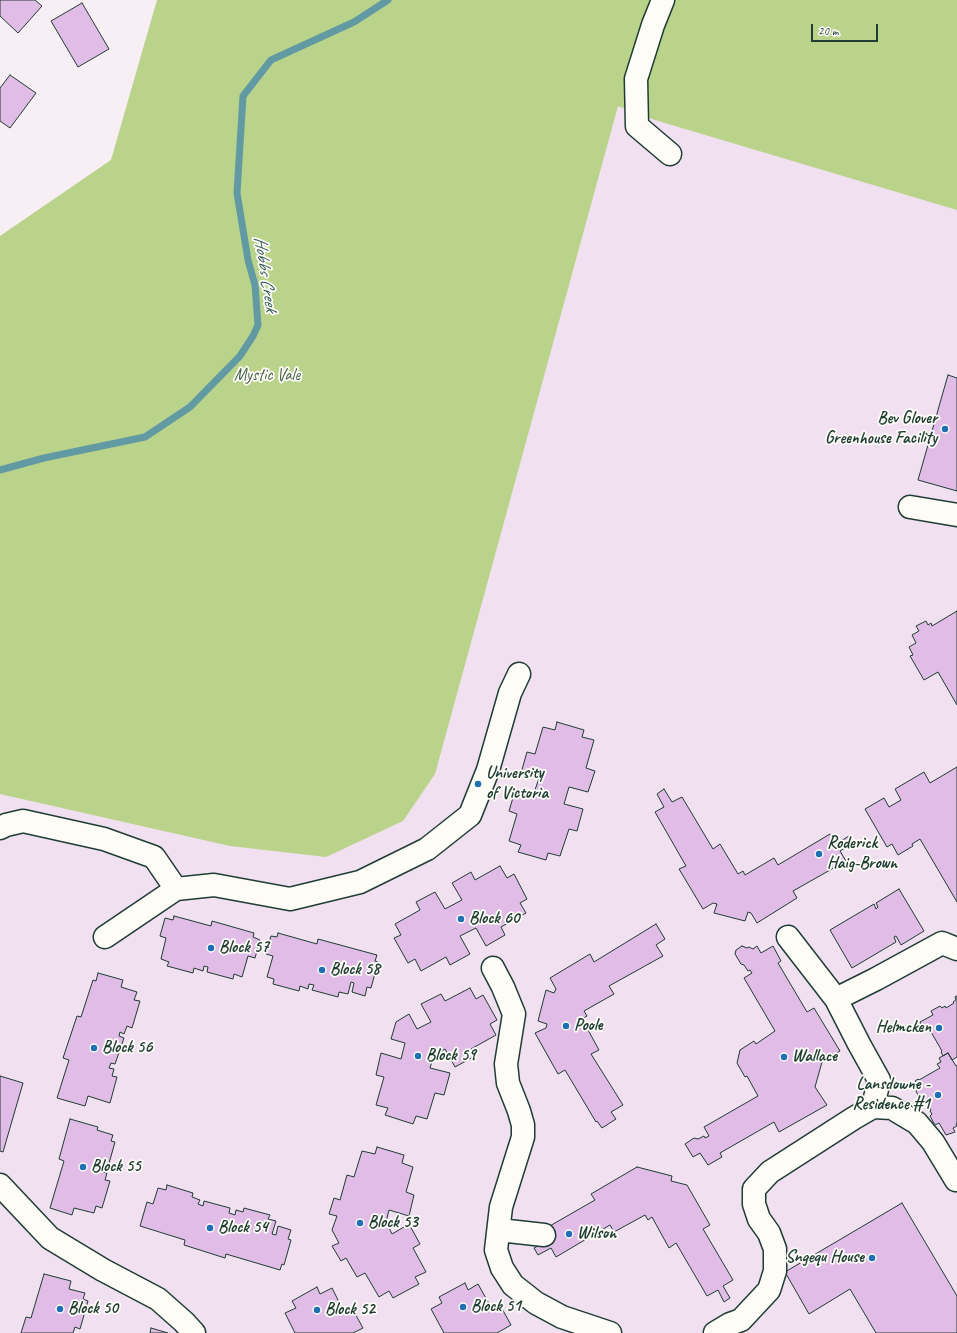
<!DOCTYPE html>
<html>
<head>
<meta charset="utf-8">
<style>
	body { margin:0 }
	#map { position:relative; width:957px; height:1333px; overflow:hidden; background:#f7eff4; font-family:Caveat,sans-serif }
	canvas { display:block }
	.scale { position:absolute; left:811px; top:24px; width:67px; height:18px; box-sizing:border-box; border:2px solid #1f3d34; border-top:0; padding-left:5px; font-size:12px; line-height:14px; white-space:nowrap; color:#1f3d34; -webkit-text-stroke:3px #fdfcf7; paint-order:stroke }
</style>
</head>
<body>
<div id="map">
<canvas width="957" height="1333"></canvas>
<div class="scale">20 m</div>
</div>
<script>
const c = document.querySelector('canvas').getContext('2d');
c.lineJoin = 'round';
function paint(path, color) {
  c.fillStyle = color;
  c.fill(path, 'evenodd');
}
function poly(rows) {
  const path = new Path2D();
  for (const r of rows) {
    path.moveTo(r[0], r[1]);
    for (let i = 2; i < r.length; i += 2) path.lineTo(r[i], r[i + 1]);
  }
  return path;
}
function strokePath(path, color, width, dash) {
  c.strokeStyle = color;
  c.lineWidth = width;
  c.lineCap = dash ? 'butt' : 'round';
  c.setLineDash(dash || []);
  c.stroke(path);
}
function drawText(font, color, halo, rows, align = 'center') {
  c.font = font + ' Caveat,sans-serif';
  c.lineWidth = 3.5;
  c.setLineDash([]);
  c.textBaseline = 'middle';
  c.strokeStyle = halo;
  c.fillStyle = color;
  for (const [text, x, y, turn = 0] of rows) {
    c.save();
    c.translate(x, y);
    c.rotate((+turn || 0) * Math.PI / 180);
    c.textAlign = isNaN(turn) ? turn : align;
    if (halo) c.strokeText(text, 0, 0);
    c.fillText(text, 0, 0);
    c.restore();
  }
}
paint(poly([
	[157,0,957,0,957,1333,0,1333,0,236,111,160]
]), '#f0e0f0');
paint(poly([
	[157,0,957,0,957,210,655,120,618,106,435,774,403,821,326,857,230,846,0,794,0,236,111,160]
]), '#bad38a');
strokePath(poly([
	[0,470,44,458,145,437,190,407,240,356,253,336,258,325,255,285,248,260,237,193,243,96,271,60,354,22,388,0]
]), '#629aa4', 7);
const building = poly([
	[0,0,35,0,42,6,18,33,0,16,0,0],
	[82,3,109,49,78,67,51,21,82,3],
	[10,75,36,93,10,128,0,121,0,88,10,75],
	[948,375,957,378,957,491,918,480,948,375],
	[957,611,957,705,938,672,924,680,910,656,913,655,909,647,916,643,912,635,919,631,916,626,926,621,928,625,931,623,932,626,957,611],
	[557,722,584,730,582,737,594,740,586,768,595,771,588,792,569,787,564,804,583,809,577,831,569,829,560,856,548,853,546,860,518,852,521,845,509,841,517,814,509,811,515,791,533,796,539,778,521,773,527,752,535,754,543,727,555,730,557,722],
	[957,767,957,902,920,839,912,844,913,846,898,855,892,844,887,847,865,809,884,798,889,807,901,800,895,789,924,772,930,783,957,767],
	[664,789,672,802,682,797,713,849,720,844,738,874,743,871,745,875,774,858,778,865,830,834,836,844,849,836,853,843,840,851,846,861,793,891,797,898,757,923,751,913,748,912,745,921,714,913,717,904,713,903,703,909,679,869,686,866,655,812,664,807,657,794,664,789],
	[500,866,507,878,514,874,527,899,520,903,526,913,501,927,505,935,486,946,476,928,460,936,470,954,450,965,446,957,421,971,415,959,408,963,394,938,401,935,395,924,420,910,416,902,435,892,445,909,462,900,452,883,471,872,475,880,500,866],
	[899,889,924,931,901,945,896,936,894,937,896,942,852,968,830,930,874,904,876,909,878,907,876,903,899,889],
	[174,916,211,926,212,921,254,933,253,937,260,940,255,958,248,956,242,977,234,974,233,979,207,972,208,967,204,966,203,971,194,968,193,973,167,966,169,962,161,959,166,938,160,936,165,918,173,920,174,916],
	[656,924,665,939,656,945,663,956,609,986,614,994,584,1011,587,1016,582,1019,599,1050,591,1054,623,1105,611,1112,616,1119,602,1128,597,1121,596,1122,565,1070,558,1074,535,1033,546,1028,547,1024,538,1021,546,990,554,993,556,989,550,978,590,954,594,962,656,924],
	[278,933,317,944,318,939,377,955,375,961,378,962,371,988,367,987,365,996,352,992,354,983,351,982,348,994,339,992,338,997,312,990,314,985,309,984,308,989,300,986,299,991,273,984,274,979,267,977,273,956,266,954,271,936,277,937,278,933],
	[742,946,747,948,749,947,753,949,757,946,761,953,773,946,781,961,778,963,807,1012,814,1008,840,1051,822,1062,815,1087,827,1105,779,1132,774,1122,720,1153,722,1157,708,1165,700,1153,693,1157,685,1144,694,1138,698,1139,704,1136,705,1138,709,1136,704,1127,758,1096,747,1076,745,1077,737,1063,740,1050,754,1041,756,1044,775,1031,744,978,752,973,750,970,748,971,744,965,741,964,735,954,736,950,742,946],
	[98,973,123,980,121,987,137,992,134,1000,140,1001,132,1028,127,1026,124,1034,120,1032,119,1036,124,1038,115,1064,111,1063,109,1068,114,1069,112,1076,117,1077,110,1103,88,1096,85,1106,57,1098,69,1060,63,1058,77,1016,81,1017,93,980,96,981,98,973],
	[470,988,476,999,483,995,497,1020,490,1024,496,1035,471,1049,475,1056,455,1067,445,1049,434,1055,430,1068,450,1073,444,1095,435,1093,427,1119,416,1116,413,1124,385,1115,388,1108,376,1105,384,1077,376,1075,381,1053,401,1059,405,1043,391,1039,396,1022,409,1014,417,1029,431,1022,421,1004,441,994,445,1001,470,988],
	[957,996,957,1057,952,1060,948,1053,943,1056,941,1052,942,1051,931,1032,929,1033,927,1029,923,1031,920,1022,933,1015,931,1011,940,1006,942,1008,945,1006,946,1008,954,1003,953,1002,956,1000,955,997,957,996],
	[948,1053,956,1066,957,1065,957,1123,956,1124,957,1126,953,1128,955,1132,946,1135,939,1123,935,1125,930,1116,932,1114,930,1111,931,1110,927,1102,925,1103,923,1099,921,1101,916,1091,919,1089,915,1081,918,1079,919,1080,940,1068,937,1064,941,1062,939,1058,948,1053],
	[0,1076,23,1083,3,1152,0,1151,0,1076],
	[70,1119,98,1127,97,1130,113,1135,111,1141,115,1142,108,1167,104,1166,102,1172,107,1173,105,1180,110,1181,102,1208,96,1206,94,1213,74,1208,72,1215,50,1208,64,1161,59,1159,70,1119],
	[377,1147,404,1155,402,1163,413,1167,406,1192,414,1195,409,1216,389,1210,386,1222,392,1234,409,1224,420,1244,413,1248,426,1272,415,1277,419,1284,393,1298,389,1291,379,1297,365,1273,357,1277,346,1258,341,1261,332,1246,339,1243,332,1230,337,1216,329,1214,334,1198,340,1200,347,1175,354,1177,362,1151,375,1154,377,1147],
	[637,1167,672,1176,671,1181,687,1185,710,1225,703,1229,733,1280,723,1286,730,1298,724,1302,718,1290,707,1296,676,1243,669,1248,652,1217,648,1220,645,1215,614,1232,610,1225,556,1257,551,1248,538,1255,534,1248,547,1241,541,1231,595,1200,591,1194,637,1167],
	[167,1185,193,1193,192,1197,200,1200,198,1204,203,1206,204,1201,230,1208,229,1213,235,1215,236,1210,243,1212,244,1208,270,1215,268,1219,276,1221,272,1234,276,1235,278,1226,291,1230,288,1239,291,1240,284,1265,282,1264,280,1270,226,1254,225,1258,184,1245,185,1240,140,1226,147,1202,153,1204,158,1188,166,1190,167,1185],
	[902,1203,957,1296,957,1333,876,1333,850,1289,809,1314,785,1272,902,1203],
	[44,1274,71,1281,69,1289,85,1293,83,1299,88,1301,80,1329,75,1327,73,1333,21,1333,26,1317,31,1318,44,1274],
	[465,1283,468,1290,478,1284,492,1309,500,1305,511,1325,497,1333,444,1333,431,1309,442,1303,439,1297,465,1283],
	[317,1287,320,1294,332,1288,344,1312,352,1308,363,1328,353,1333,295,1333,285,1313,296,1308,292,1301,317,1287],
	[151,1328,168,1333,150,1333,151,1328]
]);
paint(building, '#e0bce6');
strokePath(building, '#1f3d34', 1);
const minor = poly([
	[663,0,653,25,636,79,637,126,670,154],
	[910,507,957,515],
	[0,828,6,825,23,821,104,839,154,857,176,889],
	[105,937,176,889,214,885,290,899,360,882,427,849,470,815,488,770,510,693,519,674],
	[788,937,836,999,859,1044,879,1080,873,1107],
	[493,968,503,987,514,1014,506,1064,508,1083,519,1111,523,1125,523,1137,501,1207,496,1250,502,1268,513,1285,536,1303,562,1317,610,1333],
	[836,999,876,979,942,943,957,949],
	[0,1185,50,1238,103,1270,158,1299,184,1322,194,1333],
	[499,1230,544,1235],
	[715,1333,730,1324,741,1320,769,1290,775,1271,775,1249,769,1233,759,1219,754,1204,754,1189,770,1172,854,1118,873,1107,892,1108,917,1123,933,1142,956,1180]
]);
strokePath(minor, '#1f3d34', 25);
strokePath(minor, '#fdfcf7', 22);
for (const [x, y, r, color] of [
	[945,429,4,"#1f6fb2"],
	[478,784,4,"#1f6fb2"],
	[819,854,4,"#1f6fb2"],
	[461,919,4,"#1f6fb2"],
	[211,948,4,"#1f6fb2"],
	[322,970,4,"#1f6fb2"],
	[566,1026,4,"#1f6fb2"],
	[939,1028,4,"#1f6fb2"],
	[94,1048,4,"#1f6fb2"],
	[418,1056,4,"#1f6fb2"],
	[784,1057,4,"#1f6fb2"],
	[938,1095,4,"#1f6fb2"],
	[83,1167,4,"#1f6fb2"],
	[360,1223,4,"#1f6fb2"],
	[210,1228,4,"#1f6fb2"],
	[569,1234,4,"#1f6fb2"],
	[872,1258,4,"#1f6fb2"],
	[463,1307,4,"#1f6fb2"],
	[60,1309,4,"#1f6fb2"],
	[317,1310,4,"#1f6fb2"]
]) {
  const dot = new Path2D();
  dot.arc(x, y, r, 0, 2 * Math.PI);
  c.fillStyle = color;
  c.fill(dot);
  strokePath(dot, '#fdfcf7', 1.5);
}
drawText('17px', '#46624a', '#fdfcf7', [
	["Mystic Vale",267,376]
]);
drawText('bold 17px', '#1f3d34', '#fdfcf7', [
	["Bev Glover",937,419,"right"],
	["Greenhouse Facility",937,439,"right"],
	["University",486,774],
	["of Victoria",486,794],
	["Roderick",827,844],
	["Haig-Brown",827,864],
	["Block 60",469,919],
	["Block 57",219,948],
	["Block 58",330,970],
	["Poole",574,1026],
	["Helmcken",931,1028,"right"],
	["Block 56",102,1048],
	["Block 59",426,1056],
	["Wallace",792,1057],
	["Lansdowne -",930,1085,"right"],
	["Residence #1",930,1105,"right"],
	["Block 55",91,1167],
	["Block 53",368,1223],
	["Block 54",218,1228],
	["Wilson",577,1234],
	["Sngequ House",864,1258,"right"],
	["Block 51",471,1307],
	["Block 50",68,1309],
	["Block 52",325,1310]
], 'left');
drawText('italic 18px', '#355c59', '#fdfcf7', [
	["Hobbs Creek",265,274,81]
]);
</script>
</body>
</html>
